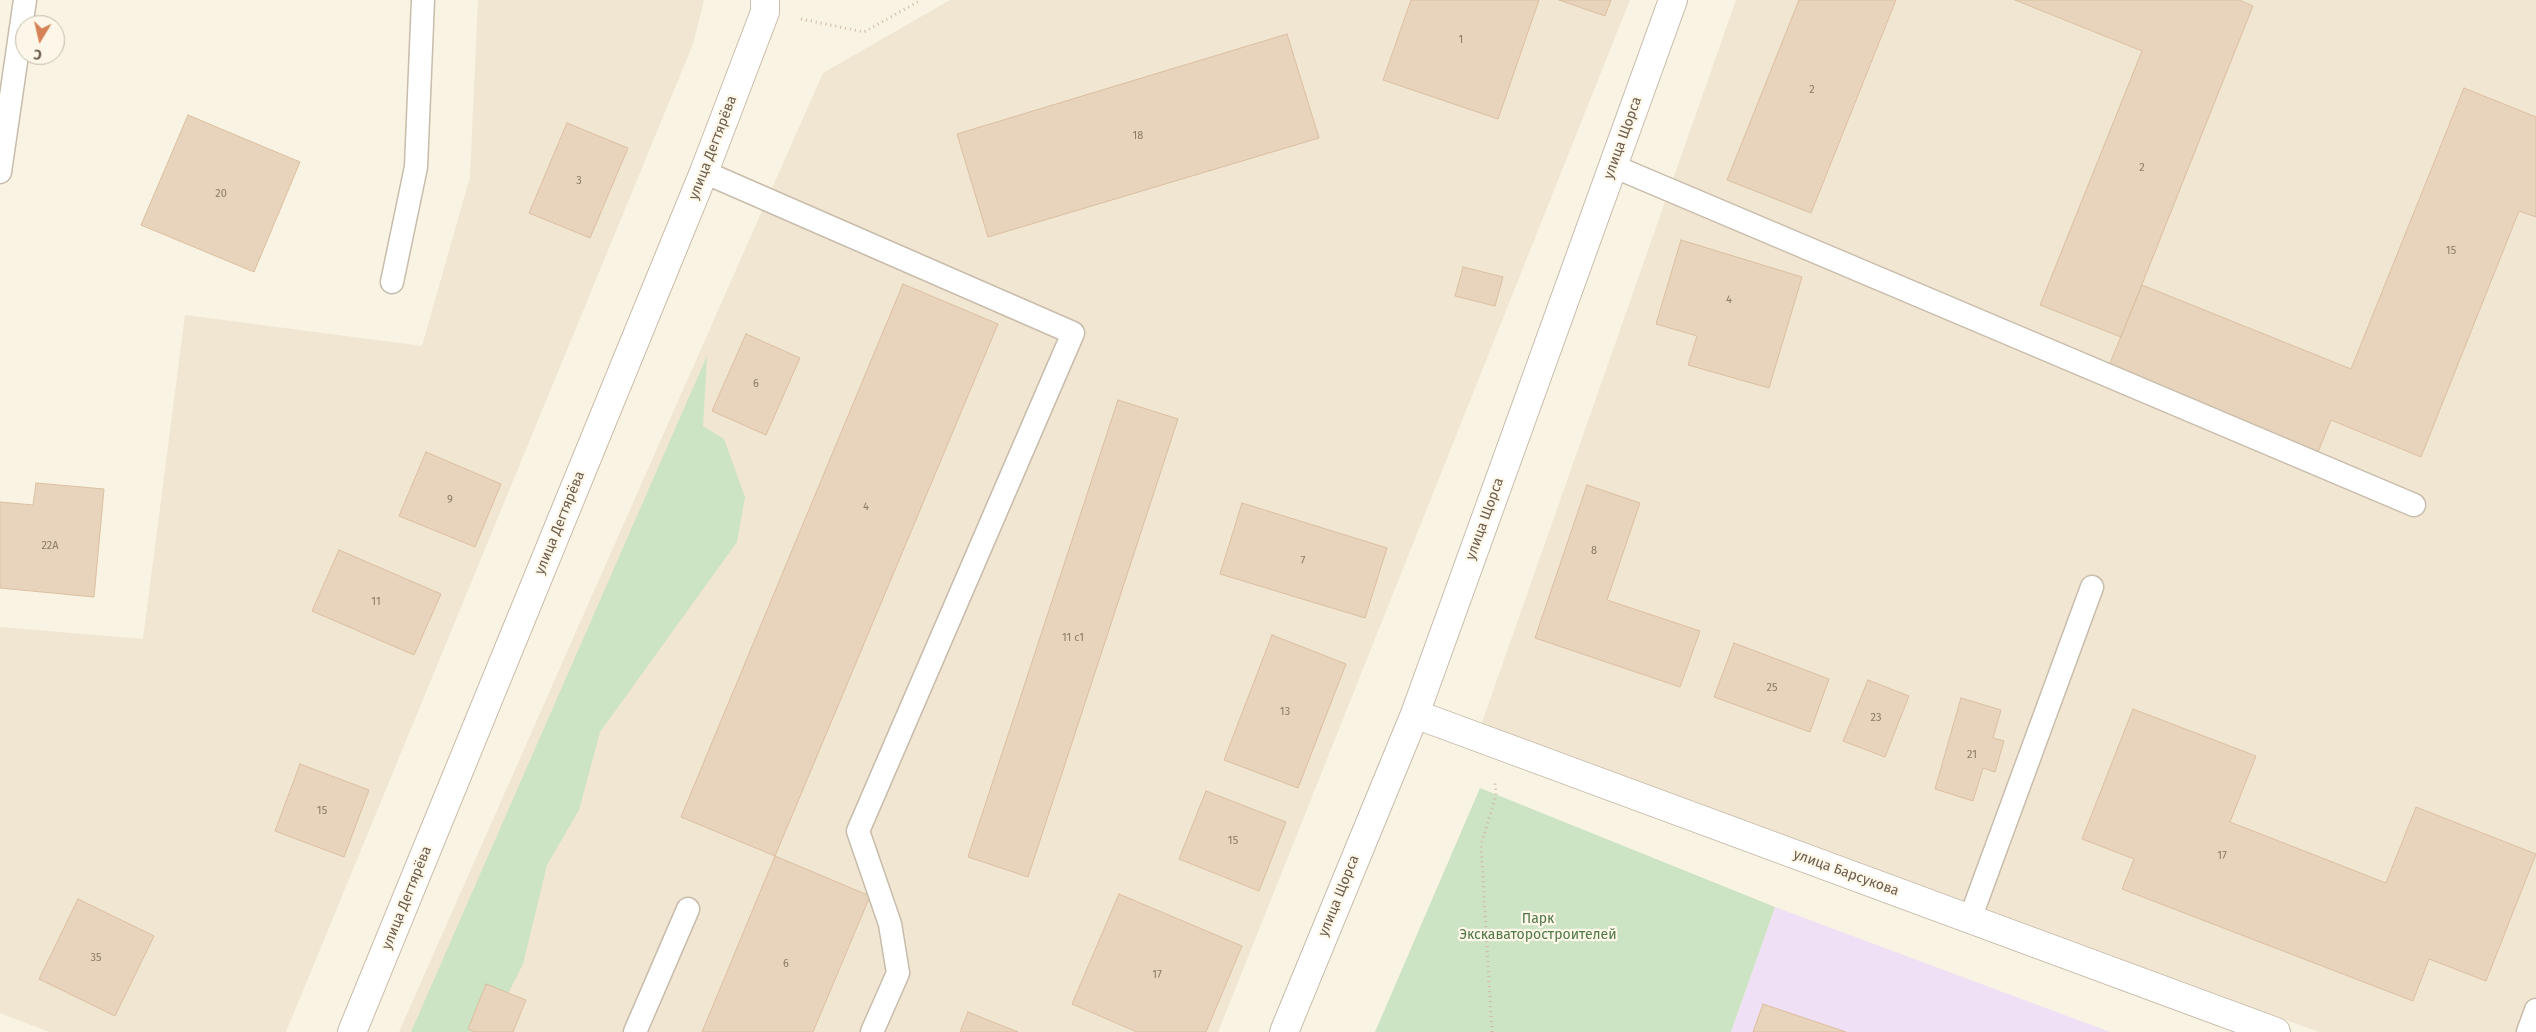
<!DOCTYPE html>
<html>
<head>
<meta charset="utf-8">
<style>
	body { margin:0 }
	#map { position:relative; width:2536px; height:1032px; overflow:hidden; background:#f9f3e3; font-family:"Fira Sans",sans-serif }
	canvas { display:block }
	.north { position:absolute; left:15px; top:15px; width:50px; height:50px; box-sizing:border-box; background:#fcf7e8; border:1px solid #c3b9aa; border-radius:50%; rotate:189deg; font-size:14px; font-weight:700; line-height:20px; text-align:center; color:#6e5c4c }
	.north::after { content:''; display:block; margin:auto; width:18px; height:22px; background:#d58356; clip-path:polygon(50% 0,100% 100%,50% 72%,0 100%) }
</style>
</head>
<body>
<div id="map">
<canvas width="2536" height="1032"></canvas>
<div class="north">С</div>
</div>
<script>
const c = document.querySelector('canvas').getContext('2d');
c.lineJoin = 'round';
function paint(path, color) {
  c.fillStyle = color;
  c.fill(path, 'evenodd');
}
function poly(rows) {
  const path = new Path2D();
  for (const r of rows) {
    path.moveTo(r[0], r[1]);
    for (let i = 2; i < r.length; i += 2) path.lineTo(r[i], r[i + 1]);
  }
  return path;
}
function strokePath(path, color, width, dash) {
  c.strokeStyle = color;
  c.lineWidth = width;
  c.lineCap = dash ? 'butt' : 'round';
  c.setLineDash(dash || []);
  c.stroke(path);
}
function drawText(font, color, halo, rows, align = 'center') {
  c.font = font + ' "Fira Sans",sans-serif';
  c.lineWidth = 4.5;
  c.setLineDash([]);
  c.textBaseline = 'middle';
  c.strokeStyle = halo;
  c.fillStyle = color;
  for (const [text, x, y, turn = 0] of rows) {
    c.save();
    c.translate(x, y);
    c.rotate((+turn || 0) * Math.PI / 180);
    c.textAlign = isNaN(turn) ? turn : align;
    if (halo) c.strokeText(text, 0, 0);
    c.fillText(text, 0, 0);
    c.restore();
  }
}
paint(poly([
	[478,0,704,0,693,44,286,1032,49,1032,0,1013,0,627,143,639,185,315,422,346,470,177],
	[950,0,1630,0,1218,1032,399,1032,823,73],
	[1736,0,2536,0,2536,1032,2319,1032,1480,728]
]), '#f0e6d2');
paint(poly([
	[1775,907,2110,1032,1731,1032]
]), '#f0e0f5');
paint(poly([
	[707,356,703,426,724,439,745,497,737,542,600,732,579,810,547,865,523,964,502,1006,481,1032,411,1032],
	[1480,788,1775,907,1731,1032,1375,1032]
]), '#cce4c3');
const building = poly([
	[1411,0,1539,0,1498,119,1383,80,1411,0],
	[1559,0,1611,0,1605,16,1559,0],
	[1799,0,1896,0,1811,213,1727,180,1799,0],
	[2015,0,2239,0,2253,6,2121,337,2040,305,2142,51,2015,0],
	[1287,34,1319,138,988,237,957,134,1287,34],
	[2464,88,2536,117,2536,217,2519,211,2421,457,2331,420,2318,452,2108,368,2142,285,2351,369,2464,88],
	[188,115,300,162,254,272,141,225,188,115],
	[567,123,628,148,590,238,529,213,567,123],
	[1681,240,1802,277,1769,388,1688,365,1697,336,1656,324,1681,240],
	[1463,267,1503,277,1495,306,1455,296,1463,267],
	[903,284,998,324,775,856,681,817,903,284],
	[746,334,800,358,766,435,712,411,746,334],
	[1118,400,1178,419,1028,877,968,857,1118,400],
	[426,452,501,484,475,547,399,516,426,452],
	[36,483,104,489,94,597,0,588,0,502,33,505,36,483],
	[1587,485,1640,503,1607,600,1700,631,1680,687,1535,638,1587,485],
	[1242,503,1387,548,1365,618,1220,574,1242,503],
	[339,550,441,594,414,655,312,611,339,550],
	[1272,635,1346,664,1298,788,1224,760,1272,635],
	[1734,643,1829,679,1810,732,1714,697,1734,643],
	[1868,680,1909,696,1885,757,1843,741,1868,680],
	[1961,698,2001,710,1993,738,2004,741,1995,772,1983,768,1973,801,1935,789,1961,698],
	[2133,709,2256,756,2230,822,2386,883,2416,807,2536,854,2486,981,2429,959,2413,1001,2122,889,2134,859,2082,839,2133,709],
	[300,764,369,790,344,857,275,831,300,764],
	[1206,791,1286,822,1259,891,1179,859,1206,791],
	[775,856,870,896,813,1032,702,1032,775,856],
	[1119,894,1242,946,1206,1032,1137,1032,1072,1004,1119,894],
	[78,899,154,936,115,1016,39,979,78,899],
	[486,984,526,1000,513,1032,475,1032,468,1029,486,984],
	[1763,1004,1846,1032,1753,1032,1763,1004],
	[968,1012,1018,1032,960,1032,968,1012]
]);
paint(building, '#e8d4bc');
strokePath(building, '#dcbfa0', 1);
const service = poly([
	[1613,166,2414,505],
	[0,172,25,0],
	[704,172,1073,333,858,831,890,924,898,973,872,1032],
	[392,282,416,167,423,0],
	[1970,919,2092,587],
	[635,1032,688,909],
	[2528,1032,2536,1010]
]);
const minor = poly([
	[1415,714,2276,1032],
	[1284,1032,1415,714,1673,0]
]);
const secondary = poly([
	[352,1032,704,172,765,12,765,0]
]);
strokePath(service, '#c8bcab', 25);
strokePath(minor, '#c8bcab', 30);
strokePath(secondary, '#cbbdaa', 30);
strokePath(poly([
	[801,19,864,32,921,0],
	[1492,1032,1481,845,1496,795,1495,783]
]), '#cfb9a2', 3, [1, 4]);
strokePath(service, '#fff', 22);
strokePath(minor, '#fff', 28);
strokePath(secondary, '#fff', 28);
drawText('11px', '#8c7a68', null, [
	["1",1461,40],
	["2",1812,90],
	["18",1138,136],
	["2",2142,168],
	["3",579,181],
	["20",221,194],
	["15",2451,251],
	["4",1729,300],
	["6",756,384],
	["9",450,500],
	["4",866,507],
	["22А",50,546],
	["8",1594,551],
	["7",1303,561],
	["11",376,602],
	["11 с1",1073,638],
	["25",1772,688],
	["13",1285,712],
	["23",1876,718],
	["21",1972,755],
	["15",322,811],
	["15",1233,841],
	["17",2222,856],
	["35",96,958],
	["6",786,964],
	["17",1157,975]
]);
drawText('14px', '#6e5c4c', '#fcf7e8', [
	["улица Щорса",1623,138,-70],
	["улица Дегтярёва",713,148,-69],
	["улица Щорса",1485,519,-70],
	["улица Дегтярёва",560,523,-68],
	["улица Барсукова",1846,873,20],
	["улица Щорса",1339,896,-68],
	["улица Дегтярёва",407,898,-68]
]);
drawText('14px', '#517849', '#fcf7e8', [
	["Парк",1538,919],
	["Экскаваторостроителей",1538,935]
]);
</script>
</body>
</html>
